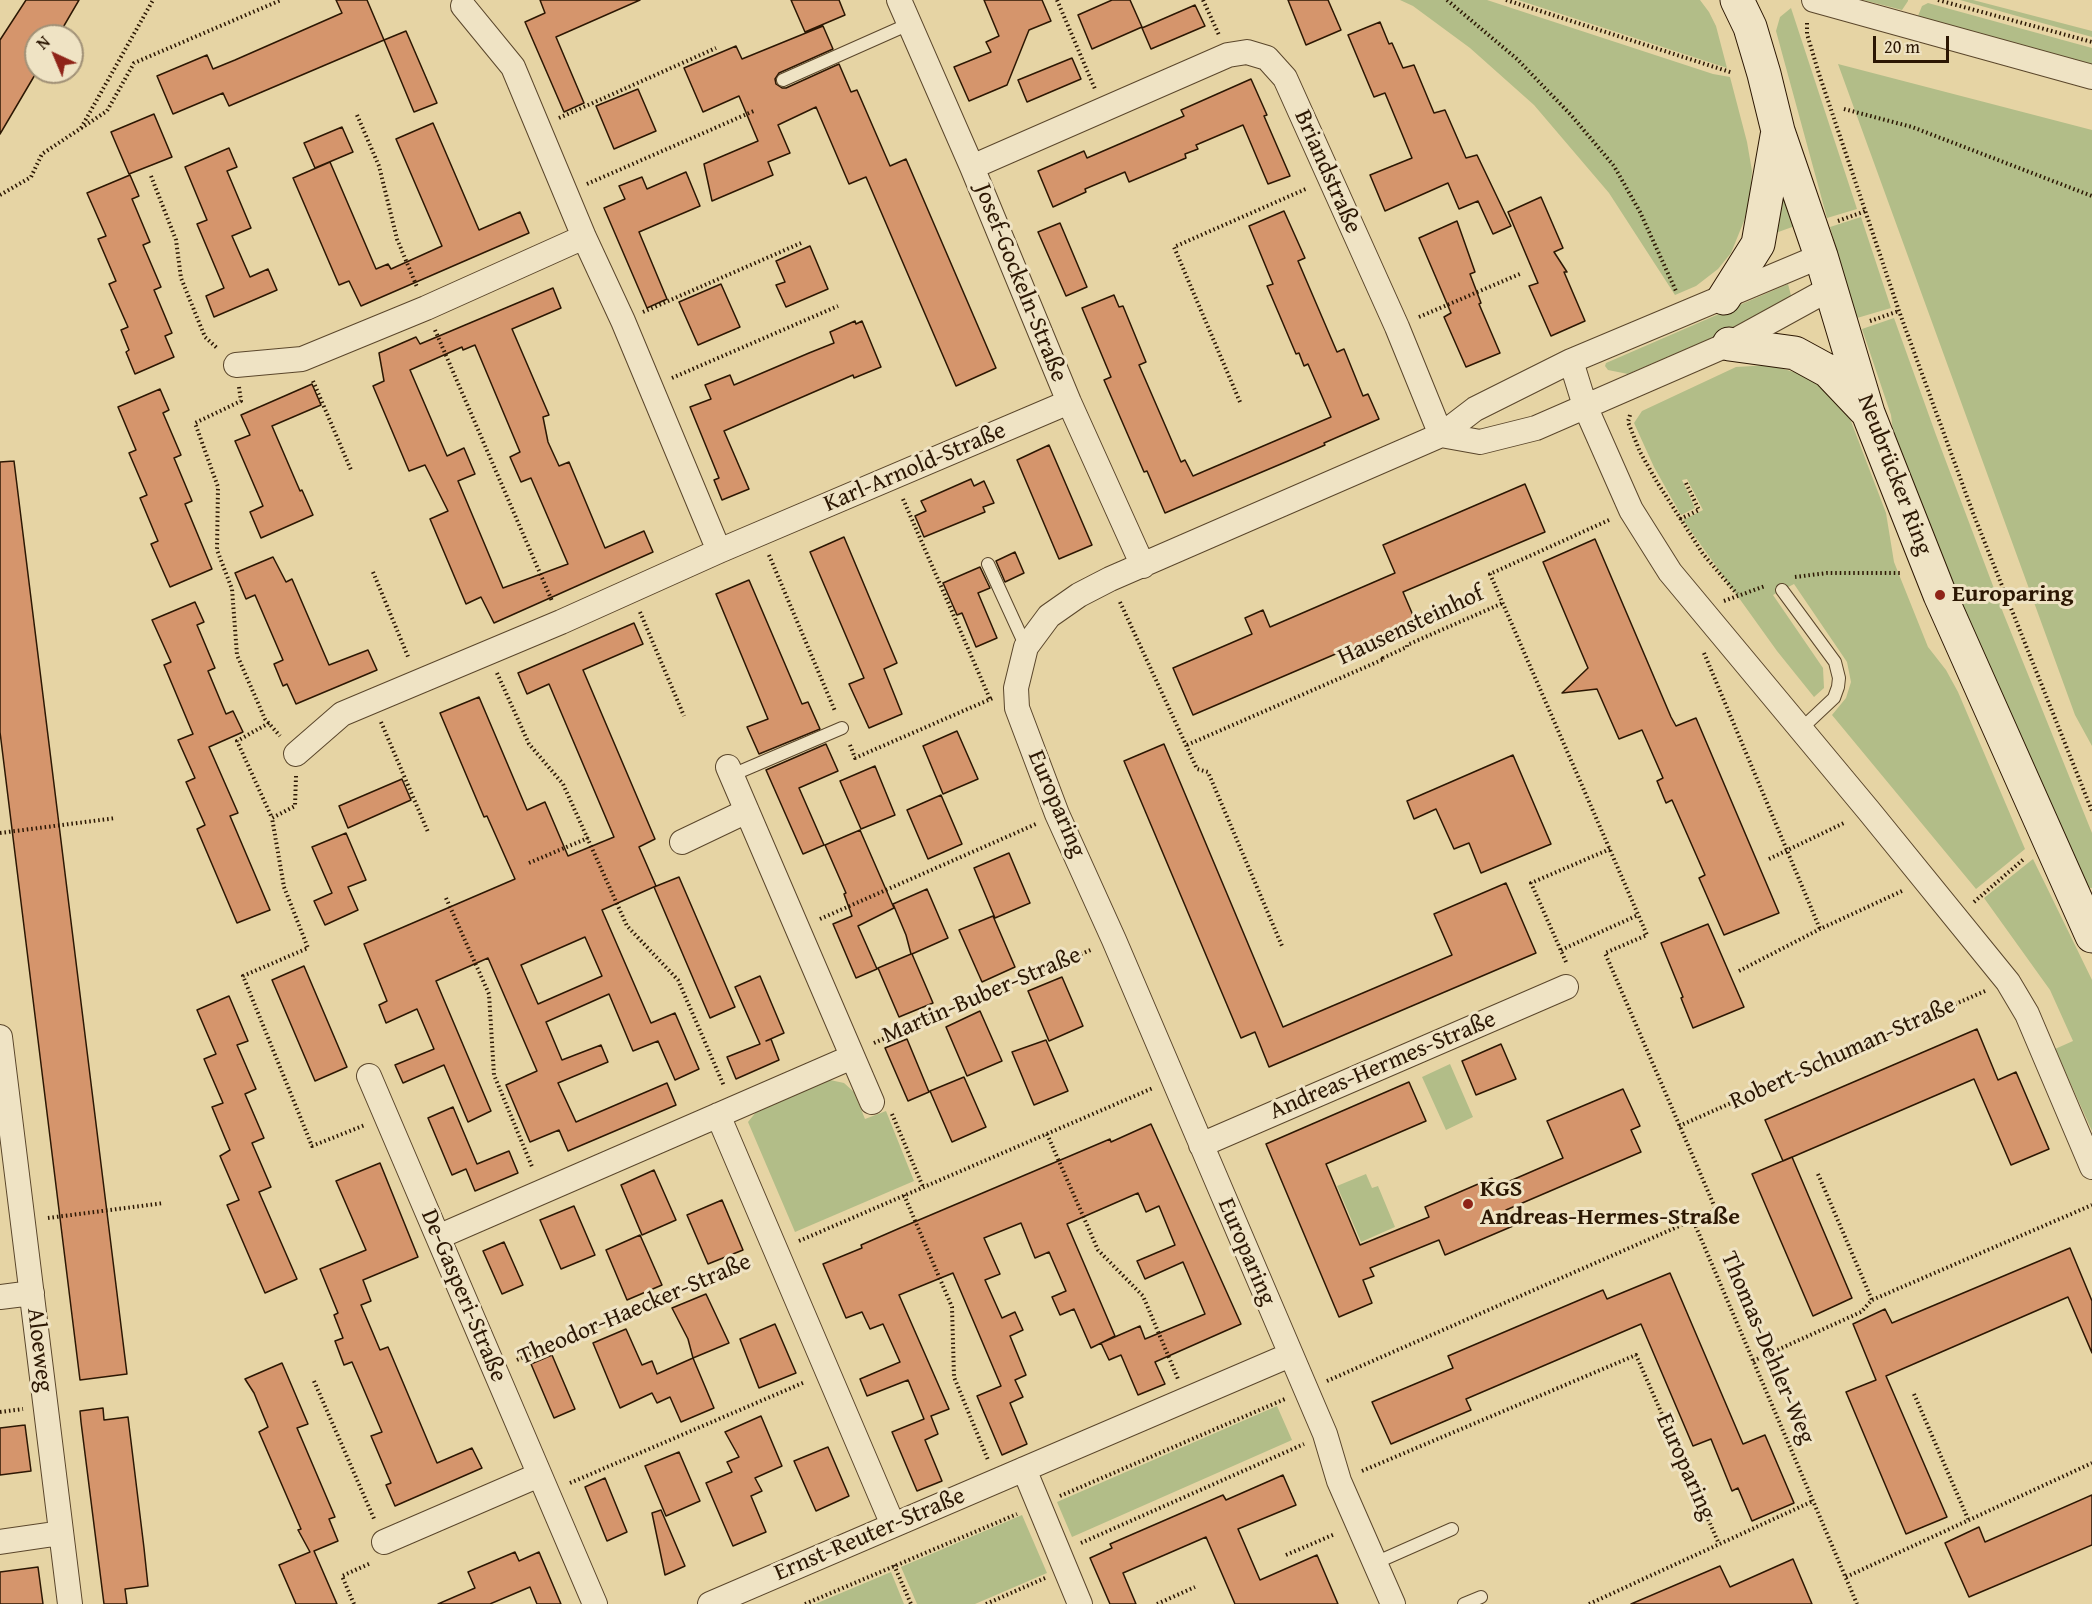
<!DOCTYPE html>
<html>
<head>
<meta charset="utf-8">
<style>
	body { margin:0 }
	#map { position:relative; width:2092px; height:1604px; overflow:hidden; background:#e6d4a4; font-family:"Gentium Book Plus",serif }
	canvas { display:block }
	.north { position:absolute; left:24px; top:24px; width:60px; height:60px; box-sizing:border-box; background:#efe3c4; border:2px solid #a19177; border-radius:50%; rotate:316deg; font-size:16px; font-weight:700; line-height:24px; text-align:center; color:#2c1703 }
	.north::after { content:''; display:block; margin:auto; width:21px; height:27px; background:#8f2418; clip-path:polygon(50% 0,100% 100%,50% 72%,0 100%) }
	.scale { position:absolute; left:1873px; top:36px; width:76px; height:27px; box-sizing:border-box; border:3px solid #2c1703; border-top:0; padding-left:8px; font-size:18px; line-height:21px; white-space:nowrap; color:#2c1703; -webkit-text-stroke:4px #efe3c4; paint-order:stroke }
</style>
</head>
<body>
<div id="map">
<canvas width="2092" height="1604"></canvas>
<div class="north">N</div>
<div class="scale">20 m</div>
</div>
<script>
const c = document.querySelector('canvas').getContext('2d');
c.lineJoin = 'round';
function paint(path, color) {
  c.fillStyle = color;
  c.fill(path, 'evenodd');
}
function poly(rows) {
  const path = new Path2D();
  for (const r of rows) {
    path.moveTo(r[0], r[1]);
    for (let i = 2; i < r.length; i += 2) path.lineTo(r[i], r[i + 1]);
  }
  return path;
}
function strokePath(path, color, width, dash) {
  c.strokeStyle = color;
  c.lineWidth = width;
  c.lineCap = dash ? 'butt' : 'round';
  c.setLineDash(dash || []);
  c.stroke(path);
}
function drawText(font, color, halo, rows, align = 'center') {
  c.font = font + ' "Gentium Book Plus",serif';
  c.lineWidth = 6;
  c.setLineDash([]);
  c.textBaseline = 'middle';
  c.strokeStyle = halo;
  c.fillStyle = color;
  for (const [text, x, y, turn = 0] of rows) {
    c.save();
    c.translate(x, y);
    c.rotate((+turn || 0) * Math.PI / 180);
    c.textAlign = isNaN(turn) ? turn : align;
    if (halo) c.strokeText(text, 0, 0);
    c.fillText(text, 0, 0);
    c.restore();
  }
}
paint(poly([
	[1400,0,1487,0,1713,74,1730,77,1747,142,1752,171,1750,197,1744,221,1731,253,1718,269,1696,286,1675,295,1609,193,1534,105,1470,48,1413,6],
	[1518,0,1700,0,1709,12,1716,26,1727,68],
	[1863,0,1908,0,1908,1,1902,10],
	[1960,0,1973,0,2092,31,2092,37],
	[1928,3,2092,48,2092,66,1918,16,1922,6],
	[1791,8,1857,209,1827,218,1776,31,1780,17],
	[1838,64,2092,130,2092,746,2075,715],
	[1780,196,1785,197,1795,226,1770,235],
	[1861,217,1891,308,1857,318,1830,227],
	[1788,284,1793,303,1628,374,1608,370,1605,366,1606,363],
	[1894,318,1936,435,2004,615,2092,833,2092,888,2082,887,2017,745,1894,440,1891,415,1862,329],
	[1770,365,1804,375,1830,394,1849,416,1886,513,1894,562,1928,647,1946,670,1958,692,2025,849,1976,889,1832,715,1846,698,1851,682,1847,662,1794,584,1773,595,1823,668,1824,688,1814,697,1777,651,1683,520,1703,510,1687,479,1682,480,1695,508,1681,515,1654,467,1634,423,1642,411,1736,367],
	[2033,859,2092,980,2092,1131,2055,1049,2073,1041,2050,990,1984,898],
	[1450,1064,1473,1117,1446,1130,1422,1077],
	[830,1080,844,1083,854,1092,865,1119,886,1111,914,1181,795,1232,748,1122,756,1112],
	[1366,1174,1372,1188,1378,1186,1395,1227,1361,1242,1337,1186],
	[1277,1406,1292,1440,1072,1537,1057,1502],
	[1022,1515,1047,1573,975,1604,917,1604,901,1567],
	[891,1572,904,1604,815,1604]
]), '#b2bd88');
const building = poly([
	[26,0,79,0,58,36,36,36,36,73,0,134,0,40,26,0],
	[336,0,367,0,384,40,229,106,223,93,173,114,157,76,207,55,213,69,235,60,342,13,336,0],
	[540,0,640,0,556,37,584,103,564,112,525,22,545,13,540,0],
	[791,0,839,0,845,15,805,32,791,0],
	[984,0,1042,0,1051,21,1029,30,1007,85,969,101,954,67,991,52,986,42,999,36,984,0],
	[1112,0,1130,0,1142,27,1092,49,1078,15,1112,0],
	[1288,0,1328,0,1341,30,1306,45,1288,0],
	[1195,5,1205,26,1151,49,1142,28,1195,5],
	[1380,22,1389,44,1392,43,1403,68,1414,65,1434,113,1445,110,1466,158,1477,155,1511,226,1493,234,1478,201,1459,209,1448,183,1385,211,1370,175,1412,158,1385,93,1374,97,1348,35,1380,22],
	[823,26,833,49,779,73,775,79,776,84,782,88,786,88,839,64,851,92,857,90,890,166,906,159,996,368,956,386,866,177,849,184,816,107,778,125,790,153,768,162,773,175,712,201,704,164,758,141,739,96,703,112,684,68,736,46,742,59,823,26],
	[406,31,437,103,414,112,384,40,406,31],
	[1072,58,1081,79,1027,102,1018,80,1072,58],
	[1251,79,1267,115,1264,116,1290,176,1268,184,1243,125,1196,145,1198,149,1185,154,1186,158,1129,182,1125,172,1085,189,1086,192,1053,207,1038,171,1084,151,1087,158,1138,136,1184,116,1181,110,1251,79],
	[638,89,656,131,614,149,596,106,638,89],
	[154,114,172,157,129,174,111,132,154,114],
	[433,123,479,230,520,212,529,233,361,306,349,281,339,285,293,178,330,162,376,269,388,264,391,269,442,246,396,139,433,123],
	[342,127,353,152,315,168,304,143,342,127],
	[229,148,237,167,227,171,251,228,232,236,250,277,268,269,277,290,214,317,206,296,224,288,197,224,207,220,185,167,229,148],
	[686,172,700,206,639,232,667,299,647,308,604,208,625,199,619,186,642,177,647,189,686,172],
	[130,175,139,196,132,199,150,242,143,245,161,287,154,290,172,333,165,336,174,357,135,374,126,352,129,350,121,330,128,327,109,284,116,281,98,239,106,236,87,193,130,175],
	[1541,197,1563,248,1554,252,1567,272,1564,272,1585,321,1551,336,1529,286,1538,283,1508,212,1541,197],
	[1284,211,1305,258,1298,261,1337,352,1344,349,1363,396,1368,394,1379,419,1324,443,1325,445,1288,461,1165,513,1147,471,1144,472,1104,380,1111,377,1082,308,1114,295,1119,307,1123,306,1146,362,1139,365,1181,462,1185,460,1193,476,1331,417,1308,364,1304,366,1299,353,1296,354,1279,314,1267,286,1273,284,1249,226,1284,211],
	[1457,221,1475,272,1470,274,1481,303,1479,304,1500,353,1466,367,1444,317,1451,313,1419,238,1457,221],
	[1060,223,1087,287,1066,296,1038,232,1060,223],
	[810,246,828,289,786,307,776,285,785,282,776,261,810,246],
	[721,284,740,327,698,345,679,302,721,284],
	[553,288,561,308,512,329,549,415,543,417,548,442,559,466,569,462,605,548,644,531,653,552,494,623,481,597,466,604,430,519,448,511,425,465,409,471,373,386,384,381,379,353,416,337,420,344,553,288],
	[475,345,520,452,510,457,521,482,531,478,568,564,503,588,458,481,475,474,464,448,447,456,410,370,462,347,463,350,475,345],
	[855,321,856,324,862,321,881,367,854,378,853,375,724,431,749,489,722,500,714,480,719,478,690,407,711,399,705,385,730,375,734,385,809,353,834,343,830,332,855,321],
	[312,384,321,405,272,426,300,491,302,490,313,515,261,538,250,512,263,506,235,441,250,435,241,415,312,384],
	[160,389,169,410,163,413,181,455,174,458,192,501,185,504,212,569,170,587,151,544,158,541,140,498,147,495,129,453,136,450,118,407,160,389],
	[1049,445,1092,545,1059,559,1017,460,1049,445],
	[14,461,127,1374,80,1380,0,732,0,462,14,461],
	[971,479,974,486,984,481,994,503,983,507,985,512,924,537,915,516,926,511,921,501,971,479],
	[1525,484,1545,532,1403,592,1415,620,1193,715,1173,668,1252,634,1245,618,1263,610,1270,627,1395,573,1383,545,1525,484],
	[844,537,897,663,884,669,902,714,869,728,849,684,864,678,810,552,844,537],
	[1595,539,1671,717,1676,726,1696,718,1779,913,1724,935,1699,878,1705,875,1672,800,1666,803,1657,781,1663,778,1642,730,1619,739,1597,689,1562,693,1588,668,1543,562,1595,539],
	[1015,552,1024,573,1005,582,996,561,1015,552],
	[273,557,286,582,292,579,329,665,368,650,377,670,296,704,287,684,283,686,274,664,283,660,255,595,246,599,235,573,273,557],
	[980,567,990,588,978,593,997,638,976,647,962,613,957,615,943,583,980,567],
	[749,580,802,704,808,702,820,729,759,754,747,727,768,719,716,594,749,580],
	[195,602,204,622,197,625,215,668,208,671,226,714,233,711,243,732,209,747,238,813,230,816,270,910,237,923,197,829,205,825,186,782,195,778,178,740,193,734,164,665,171,662,152,620,195,602],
	[634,623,643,644,583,670,655,839,639,847,656,886,602,910,651,1023,675,1013,699,1069,675,1080,658,1041,633,1051,609,994,546,1022,562,1060,601,1045,608,1062,558,1083,576,1122,667,1083,676,1105,568,1151,559,1130,530,1142,506,1085,537,1071,488,958,436,981,491,1111,468,1122,444,1065,403,1083,395,1065,434,1049,417,1009,386,1023,379,1005,387,1001,364,944,515,879,487,816,484,817,440,713,479,697,527,810,545,802,568,856,614,837,549,684,527,694,518,673,634,623],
	[585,937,602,976,538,1004,521,965,585,937],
	[957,731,978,779,943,794,923,746,957,731],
	[826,744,838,771,799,788,824,845,803,854,766,770,826,744],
	[1164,744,1283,1027,1452,955,1434,914,1506,883,1536,953,1269,1067,1255,1032,1241,1038,1124,761,1164,744],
	[1513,755,1551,844,1481,873,1469,843,1454,849,1436,809,1414,819,1407,801,1513,755],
	[875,766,895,815,861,829,840,781,875,766],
	[402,779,411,800,348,828,339,806,402,779],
	[941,795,962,844,928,859,907,810,941,795],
	[860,830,894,908,858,926,877,969,856,978,833,924,852,916,844,894,846,893,825,845,860,830],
	[346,833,366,880,348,887,358,910,325,925,314,901,332,893,312,847,346,833],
	[1009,853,1030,903,995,918,974,868,1009,853],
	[679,877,735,1007,710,1018,654,887,679,877],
	[927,889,948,938,912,954,933,1003,899,1017,878,968,911,954,906,935,893,904,927,889],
	[993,916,1015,967,982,982,959,930,993,916],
	[1708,924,1744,1007,1693,1028,1681,998,1683,997,1661,943,1708,924],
	[304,966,347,1067,315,1081,272,980,304,966],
	[760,976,784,1033,766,1041,771,1039,779,1060,736,1079,727,1057,760,1044,735,987,760,976],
	[1062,977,1083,1026,1049,1041,1028,991,1062,977],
	[229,996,248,1041,237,1045,256,1089,245,1094,264,1138,252,1143,271,1187,259,1192,297,1279,265,1293,227,1205,239,1200,220,1156,230,1150,212,1107,223,1103,204,1059,216,1054,197,1010,229,996],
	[980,1011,1002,1061,967,1076,946,1027,980,1011],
	[1977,1029,1998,1080,2016,1072,2049,1149,2011,1165,1974,1079,1783,1161,1765,1120,1977,1029],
	[907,1039,929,1092,908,1101,885,1048,907,1039],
	[1046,1040,1068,1091,1034,1105,1012,1052,1046,1040],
	[1501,1044,1516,1079,1476,1095,1462,1061,1501,1044],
	[964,1077,986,1127,952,1142,930,1091,964,1077],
	[1409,1082,1426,1121,1326,1164,1360,1245,1429,1217,1425,1207,1492,1178,1496,1187,1563,1158,1547,1121,1623,1089,1640,1126,1631,1130,1641,1152,1506,1210,1513,1226,1445,1255,1439,1240,1370,1268,1374,1276,1363,1280,1372,1303,1339,1317,1266,1144,1409,1082],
	[453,1107,477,1164,509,1151,518,1173,475,1191,466,1169,452,1175,428,1118,453,1107],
	[1151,1124,1241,1324,1155,1362,1165,1384,1138,1395,1121,1355,1109,1360,1101,1343,1140,1326,1145,1339,1205,1314,1183,1262,1145,1279,1137,1261,1175,1245,1159,1206,1146,1212,1138,1193,1067,1224,1115,1336,1091,1348,1074,1309,1060,1315,1052,1297,1066,1291,1049,1252,1035,1258,1021,1223,984,1238,1000,1274,985,1280,1002,1318,1015,1312,1023,1330,1010,1336,1026,1375,1015,1380,1023,1397,1010,1403,1027,1444,1002,1455,977,1396,1001,1386,953,1273,899,1295,949,1409,931,1416,938,1434,925,1440,942,1481,917,1491,892,1432,924,1419,908,1380,867,1396,860,1379,900,1362,883,1324,870,1329,862,1312,846,1318,823,1264,862,1248,861,1245,900,1228,1110,1139,1111,1142,1151,1124],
	[1792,1157,1852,1298,1813,1316,1752,1174,1792,1157],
	[380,1163,418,1257,363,1280,371,1301,361,1305,380,1350,388,1347,437,1463,472,1448,482,1468,395,1506,386,1485,391,1483,371,1436,382,1432,352,1362,344,1365,335,1341,343,1338,334,1315,338,1313,320,1269,366,1250,336,1181,380,1163],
	[654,1170,676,1220,642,1235,621,1185,654,1170],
	[722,1200,743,1250,708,1264,687,1215,722,1200],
	[574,1206,595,1255,561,1269,540,1220,574,1206],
	[640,1235,662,1285,627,1300,606,1250,640,1235],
	[504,1242,523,1285,502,1294,483,1251,504,1242],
	[2070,1248,2092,1301,2092,1353,2068,1297,1886,1376,1947,1517,1906,1534,1846,1392,1876,1380,1853,1324,1885,1309,1892,1323,2070,1248],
	[1670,1273,1743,1444,1765,1435,1794,1503,1752,1521,1738,1488,1732,1491,1711,1439,1693,1446,1641,1324,1466,1399,1471,1410,1391,1444,1372,1402,1453,1368,1448,1356,1603,1290,1607,1299,1670,1273],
	[706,1294,729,1343,693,1358,688,1339,672,1308,706,1294],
	[775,1324,796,1373,759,1388,740,1339,775,1324],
	[626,1329,642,1365,652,1361,657,1374,693,1358,714,1408,681,1422,670,1397,657,1403,652,1393,620,1408,593,1343,626,1329],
	[552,1355,575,1409,554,1418,531,1364,552,1355],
	[282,1363,308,1424,297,1428,335,1517,329,1519,338,1541,314,1551,337,1604,296,1604,279,1565,310,1552,298,1530,301,1529,259,1432,268,1427,254,1393,245,1379,282,1363],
	[103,1408,104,1420,128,1417,144,1548,148,1586,125,1589,127,1604,104,1604,81,1422,80,1411,103,1408],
	[761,1416,782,1466,755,1478,762,1491,751,1496,766,1532,733,1546,706,1483,732,1472,727,1462,739,1457,725,1432,761,1416],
	[25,1425,31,1471,0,1475,0,1428,25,1425],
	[828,1447,849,1496,816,1511,794,1461,828,1447],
	[679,1452,700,1501,666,1516,645,1466,679,1452],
	[1283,1475,1296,1505,1238,1529,1260,1580,1317,1555,1338,1604,1235,1604,1206,1537,1123,1573,1136,1604,1110,1604,1090,1558,1112,1548,1110,1544,1223,1495,1226,1500,1283,1475],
	[605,1478,627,1532,607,1541,585,1487,605,1478],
	[2092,1495,2092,1545,1969,1597,1945,1543,1979,1527,1985,1542,2092,1495],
	[661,1510,685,1566,665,1575,652,1513,661,1510],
	[515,1552,519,1561,539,1552,561,1604,537,1604,530,1587,490,1604,438,1604,475,1588,468,1572,515,1552],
	[1793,1559,1812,1604,1631,1604,1720,1566,1730,1587,1793,1559],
	[38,1567,43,1604,0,1604,0,1572,38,1567]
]);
paint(building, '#d5956c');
strokePath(building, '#2c1703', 1.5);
const service = poly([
	[783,80,909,24],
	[988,564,1026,647],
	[1782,590,1835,662,1839,678,1838,687,1834,698,1800,730],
	[732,775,842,728],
	[1375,1563,1452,1529],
	[1464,1604,1481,1597]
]);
const minor = poly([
	[899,0,972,167,1069,402,1143,566],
	[1814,0,2092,77],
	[463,6,513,67,584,237,623,321,719,551],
	[972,167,1228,55,1247,52,1267,58,1285,78,1397,327,1441,435],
	[1571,361,1585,406,1631,510,1670,572,1869,811,2008,982,2027,1014,2092,1167],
	[236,365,302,359,426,308,584,237],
	[1441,435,1480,442,1536,428,1729,344,1831,288],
	[296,754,342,714,561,622,719,551,1069,402],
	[728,767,872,1102],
	[682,842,747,811],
	[0,1037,70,1604],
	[369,1076,595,1604],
	[718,1115,893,1525],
	[1201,1145,1566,987],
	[438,1237,852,1057],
	[0,1297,32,1293],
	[1024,1469,1080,1604],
	[0,1542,61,1533],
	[384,1542,539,1475],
	[710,1604,1290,1355],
	[1393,1604,1339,1481,1325,1434,1114,940,1057,814,1017,708,1016,688,1026,647,1049,616,1079,595,1110,579,1441,435,1475,409,1571,361,1821,256]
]);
const secondary = poly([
	[1737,0,1750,27,1764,74,1778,131,1821,256,1868,413,1940,595,2092,936],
	[1724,298,1758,244,1777,136],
	[1729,344,1795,353,1828,371,1865,410]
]);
strokePath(service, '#5a462b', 14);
strokePath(minor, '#5a462b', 26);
strokePath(secondary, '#2c1703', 35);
strokePath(poly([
	[1057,0,1095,89],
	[1203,0,1219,35],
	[1447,0,1517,59,1571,115,1614,166,1640,212,1676,291],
	[1506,0,1733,73],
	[1938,0,2092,42],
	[1807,23,1807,34,1819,74,1899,311,1973,513,2092,811],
	[1844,109,1912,127,2092,196],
	[357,115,379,166,397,239,417,287],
	[559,118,716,48],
	[81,128,153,0],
	[151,176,176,240,181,278,205,337,218,349],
	[587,184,756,110],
	[0,195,31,177,42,154,107,111,134,63,281,0],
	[1838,221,1866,211],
	[643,312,801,243],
	[1419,317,1522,273],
	[1870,321,1899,311],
	[435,330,552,601],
	[672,378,838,306],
	[313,381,351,470],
	[239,387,241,401,195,423,218,487,217,550,232,589,237,655,265,719,280,736],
	[1240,402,1174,247,1308,188],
	[1630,415,1628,422,1640,452,1657,482,1703,554,1737,594],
	[903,499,990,699],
	[1680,519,1699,510,1686,483],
	[1609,520,1490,574,1647,935,1605,953,1716,1210,1693,1220,1857,1604],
	[769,555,835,711],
	[373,572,409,659],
	[1795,577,1827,573,1902,573],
	[1724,601,1765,586],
	[1120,602,1197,769,1208,772,1282,946],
	[640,612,684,716],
	[1704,653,1820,929],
	[497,673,529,744,563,784,627,926,678,980,724,1086],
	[381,722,428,832],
	[269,723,237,741,272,818],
	[850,745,855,758,993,698],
	[1187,745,1384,659,1383,658,1407,647,1407,645,1503,603],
	[296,776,295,806,272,818,284,887,308,948,243,976,312,1146,365,1125],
	[0,833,116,818],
	[1769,859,1846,822],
	[529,863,588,838],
	[446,898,489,994,494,1075,533,1169],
	[1974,902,2025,858],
	[820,919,1036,824],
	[1561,950,1638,915],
	[1566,962,1531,883,1610,849],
	[1739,971,1820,929,1902,891],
	[874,1043,1093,949],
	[892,1114,923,1187],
	[1679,1126,1985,991],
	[1047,1134,1098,1250,1143,1296,1178,1379],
	[1818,1174,1872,1300],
	[904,1195,952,1307,954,1377,988,1460],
	[48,1218,164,1203],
	[799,1241,1153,1088],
	[517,1360,753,1260],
	[1753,1361,1861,1312,1872,1300,2092,1205],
	[314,1381,375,1521],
	[1327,1381,1693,1220],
	[1914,1394,1968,1519],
	[0,1412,23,1409],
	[1362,1471,1636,1355,1719,1544],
	[570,1483,805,1382],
	[1060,1496,1285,1399],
	[1081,1543,1304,1444],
	[1286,1555,1335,1534],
	[894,1565,911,1604],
	[1846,1577,2092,1463],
	[354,1604,342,1576,371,1563],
	[805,1604,1017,1514],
	[986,1604,1045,1578],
	[1157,1604,1195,1587],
	[1589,1604,1813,1501]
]), '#2c1703', 4, [1.5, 3]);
strokePath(service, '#efe3c4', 12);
strokePath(minor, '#efe3c4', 24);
strokePath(secondary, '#efe3c4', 33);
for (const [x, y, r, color] of [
	[1940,595,6,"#8f2418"],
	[1468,1204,6,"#8f2418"]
]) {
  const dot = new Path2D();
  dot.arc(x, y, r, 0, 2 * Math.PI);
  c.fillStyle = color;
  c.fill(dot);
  strokePath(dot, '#efe3c4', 2);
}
drawText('24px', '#2c1703', '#efe3c4', [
	["Briandstraße",1327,172,66],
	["Josef-Gockeln-Straße",1020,283,68],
	["Karl-Arnold-Straße",915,468,-23],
	["Neubrücker Ring",1894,475,69],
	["Hausensteinhof",1411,626,-25],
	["Europaring",1056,804,67],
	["Martin-Buber-Straße",982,996,-23],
	["Robert-Schuman-Straße",1843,1054,-24],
	["Andreas-Hermes-Straße",1383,1066,-23],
	["Europaring",1246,1252,67],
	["De-Gasperi-Straße",463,1296,67],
	["Theodor-Haecker-Straße",635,1310,-23],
	["Thomas-Dehler-Weg",1767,1348,67],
	["Aloeweg",39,1350,83],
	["Europaring",1685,1467,66],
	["Ernst-Reuter-Straße",870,1535,-23]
]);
drawText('bold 24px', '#2c1703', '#efe3c4', [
	["Europaring",1952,595],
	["KGS",1480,1190],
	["Andreas-Hermes-Straße",1480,1218]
], 'left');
</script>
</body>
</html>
